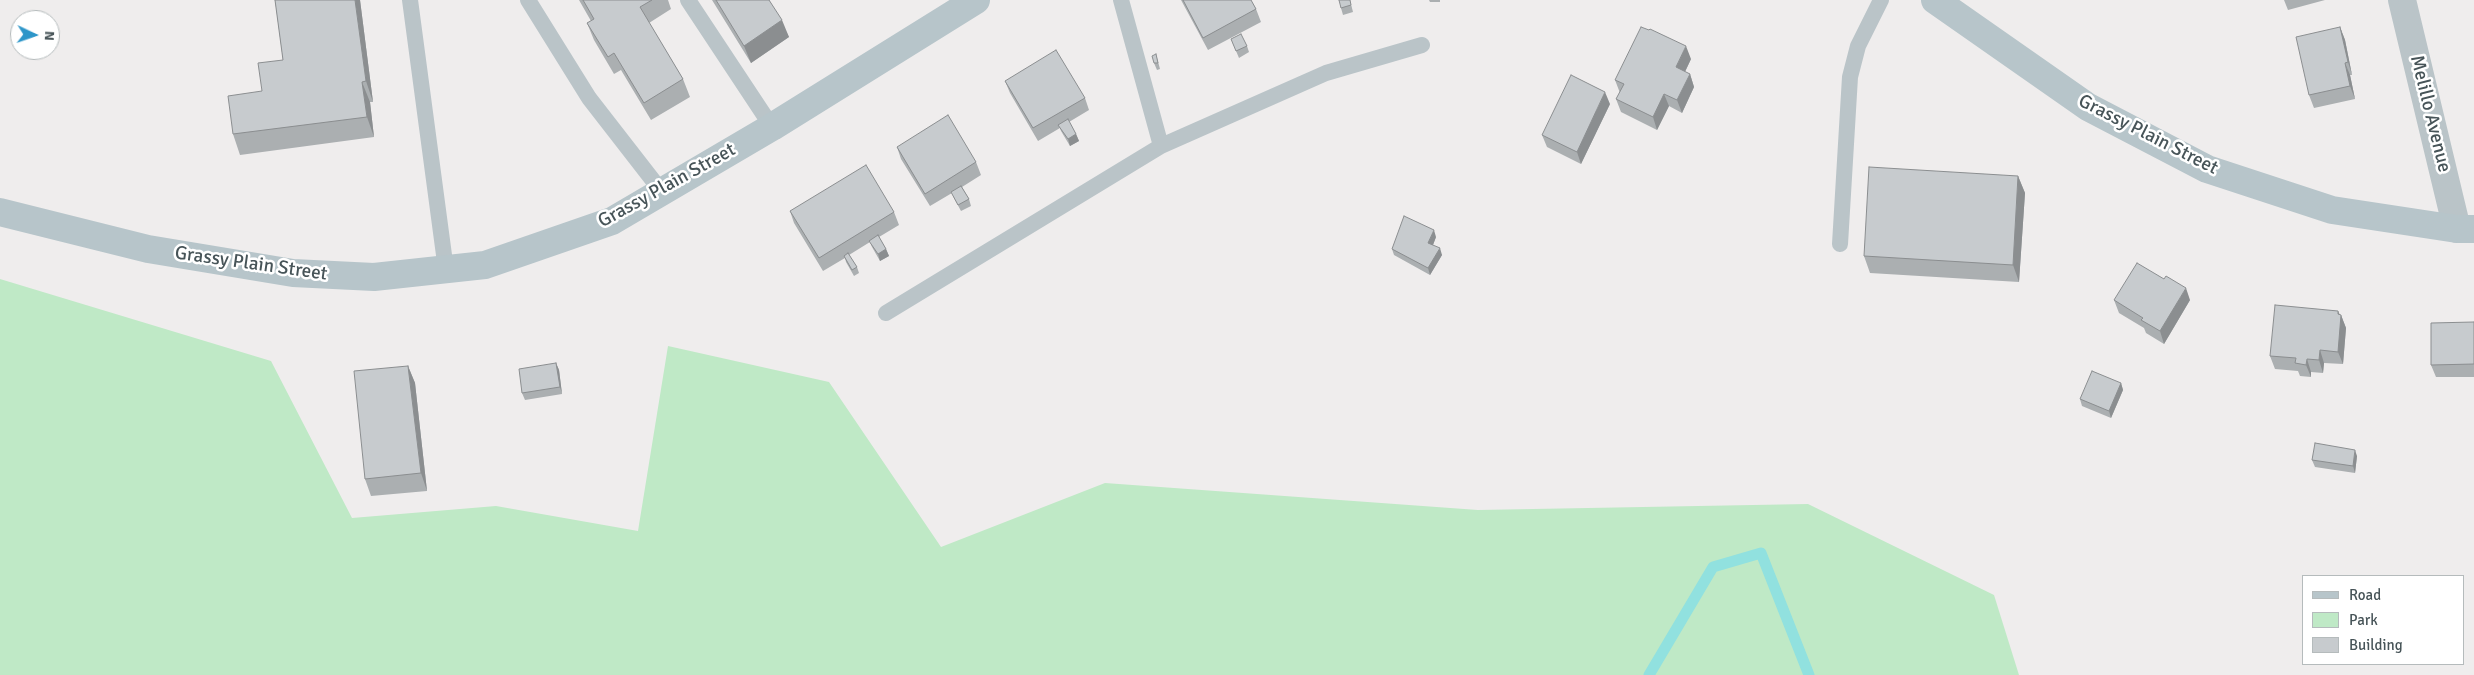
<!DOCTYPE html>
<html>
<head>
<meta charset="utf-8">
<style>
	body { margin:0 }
	#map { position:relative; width:2474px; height:675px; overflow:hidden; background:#efeded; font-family:Signika,sans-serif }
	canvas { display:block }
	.legend { position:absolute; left:2302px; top:575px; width:162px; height:90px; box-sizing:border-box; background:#fff; border:1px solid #b5bbbc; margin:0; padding:6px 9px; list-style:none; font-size:15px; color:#475458 }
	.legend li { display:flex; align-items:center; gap:10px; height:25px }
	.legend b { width:25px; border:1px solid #b5bbbc }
	.north { position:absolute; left:10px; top:10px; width:50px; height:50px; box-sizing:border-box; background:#fff; border:1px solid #b5bbbc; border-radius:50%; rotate:93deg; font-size:14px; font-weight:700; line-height:20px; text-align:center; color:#475458 }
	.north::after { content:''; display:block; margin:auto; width:18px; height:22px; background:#2d96c9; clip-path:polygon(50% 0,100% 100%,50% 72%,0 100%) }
</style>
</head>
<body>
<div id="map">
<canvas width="2474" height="675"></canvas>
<ul class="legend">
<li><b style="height:6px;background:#b7c5ca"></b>Road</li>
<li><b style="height:14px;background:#bfe9c6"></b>Park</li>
<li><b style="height:14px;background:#c7cbce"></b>Building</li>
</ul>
<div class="north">N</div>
</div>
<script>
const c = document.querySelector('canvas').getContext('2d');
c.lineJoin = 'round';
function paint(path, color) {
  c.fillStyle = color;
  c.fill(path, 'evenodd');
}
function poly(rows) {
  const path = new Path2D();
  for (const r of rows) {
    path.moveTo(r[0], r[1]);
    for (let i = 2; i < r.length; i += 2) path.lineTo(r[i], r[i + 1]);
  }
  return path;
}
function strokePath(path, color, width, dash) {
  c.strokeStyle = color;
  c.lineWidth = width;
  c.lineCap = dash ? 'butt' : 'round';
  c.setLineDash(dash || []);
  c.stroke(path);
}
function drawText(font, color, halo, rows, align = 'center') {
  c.font = font + ' Signika,sans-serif';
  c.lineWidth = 5;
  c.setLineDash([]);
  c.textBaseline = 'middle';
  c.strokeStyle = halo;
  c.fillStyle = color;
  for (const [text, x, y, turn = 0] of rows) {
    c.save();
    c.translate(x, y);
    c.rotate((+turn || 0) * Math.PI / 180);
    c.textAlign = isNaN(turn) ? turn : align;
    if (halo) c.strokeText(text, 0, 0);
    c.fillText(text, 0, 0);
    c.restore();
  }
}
paint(poly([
	[0,279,271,361,352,518,496,506,638,531,668,346,829,382,941,547,1105,483,1478,510,1808,504,1994,595,2019,675,0,675]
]), '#bfe9c6');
strokePath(poly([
	[1649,675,1713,567,1761,553,1809,675]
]), '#91e1df', 11);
strokePath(poly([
	[410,0,446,270],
	[528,0,589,98,662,192],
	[688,0,772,127],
	[1121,0,1161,146,1326,73,1422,45],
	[1840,244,1850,77,1858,46,1881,0],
	[886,313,1161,146]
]), '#bac4c8', 16);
strokePath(poly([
	[2402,0,2457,229]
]), '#bac4c8', 28);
strokePath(poly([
	[1935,0,2088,107,2207,169,2332,210,2457,229,2474,229],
	[0,212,148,249,293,273,374,277,485,265,612,221,772,127,976,0]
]), '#b7c5ca', 28);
paint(poly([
	[275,0,360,0,373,102,370,102,374,137,240,155,233,134,283,60],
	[579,0,668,0,671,9,649,23,683,79,690,97,651,120,621,70,614,74,594,40,587,23,591,21],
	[712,0,769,0,789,37,751,63],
	[1181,0,1251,0,1256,9,1261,22,1208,50],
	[1350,0,1353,12,1343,15,1341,8],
	[1429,0,1440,0,1440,2,1430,2],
	[2284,0,2325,0,2288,10],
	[2340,27,2345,40,2352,75,2350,75,2355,99,2314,108,2309,95],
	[1231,39,1247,46,1249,52,1239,58],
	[1156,54,1160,69,1157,70,1154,63],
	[1691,59,1685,72,1690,74,1694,87,1682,113,1669,106,1657,130,1621,112,1616,99,1620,93,1615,80],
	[1005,81,1085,98,1089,110,1069,122,1076,134,1079,141,1070,146,1061,131,1060,128,1038,141,1010,93],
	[1610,104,1581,164,1547,147,1542,135],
	[897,147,976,162,981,175,962,187,969,199,971,206,961,211,954,198,952,193,930,206,901,159],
	[2018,176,2025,193,2019,282,1870,273,1864,256],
	[790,211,894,212,899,225,879,237,886,249,889,256,880,261,872,247,870,242,849,255,857,267,859,273,854,276,846,262,845,258,823,271,794,223],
	[1436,237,1433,245,1442,255,1430,275,1394,255,1392,249],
	[2114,300,2190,300,2164,344,2146,333,2144,328,2119,313],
	[2338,311,2340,315,2341,315,2346,328,2343,364,2324,363,2323,373,2311,372,2311,377,2300,376,2298,371,2275,369,2270,356],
	[2474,322,2474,377,2436,377,2431,365],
	[556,363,559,370,562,394,525,400,522,393],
	[408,366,415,383,427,491,371,496,365,479],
	[2121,383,2123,390,2111,418,2082,406,2080,399],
	[2357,456,2355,473,2315,467,2312,460]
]), '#abafb1');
paint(poly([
	[355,0,360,0,373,102,366,81],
	[782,20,789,37,751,63,744,46],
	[2340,27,2345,40,2352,75,2348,62],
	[1686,46,1691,59,1681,80,1676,67],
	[2345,63,2350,75,2355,99,2350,86],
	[1690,74,1694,87,1682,113,1677,100],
	[362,82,370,102,374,137,367,117],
	[1605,92,1610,104,1581,164,1577,152],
	[1664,94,1669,106,1657,130,1653,117],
	[1076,134,1079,141,1070,146,1068,139],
	[2018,176,2025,193,2019,282,2013,265],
	[1434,230,1436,237,1431,250,1428,243],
	[1440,248,1442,255,1430,275,1428,268],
	[886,249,889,256,880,261,878,254],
	[2186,288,2190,300,2164,344,2160,331],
	[2338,311,2341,318,2341,315,2346,328,2343,364,2338,352],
	[2320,350,2324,363,2323,373,2319,360],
	[2307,359,2311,372,2311,377,2306,365],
	[556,363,559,370,562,394,560,387],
	[408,366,415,383,427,491,421,473],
	[2121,383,2123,390,2111,418,2109,411],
	[2355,450,2357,456,2355,473,2353,466]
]), '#8b8e90');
const building = poly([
	[275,0,355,0,366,81,362,82,367,117,233,134,228,96,262,91,258,63,283,60,275,0],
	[583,0,652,0,640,7,683,79,644,103,614,53,608,57,587,23,594,19,583,0],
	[716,0,769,0,782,20,744,46,716,0],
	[1183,0,1251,0,1256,9,1203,38,1183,0],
	[1339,0,1350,0,1351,5,1341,8,1339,0],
	[1641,27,1649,30,1650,29,1686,46,1676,67,1690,74,1677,100,1664,94,1653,117,1616,99,1624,84,1615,80,1641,27],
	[2340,27,2348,62,2345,63,2350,86,2309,95,2296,37,2340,27],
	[1241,34,1247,46,1236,51,1231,39,1241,34],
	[1056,50,1085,98,1033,128,1005,81,1056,50],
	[1156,54,1158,63,1154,63,1152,56,1156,54],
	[1571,75,1605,92,1577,152,1542,135,1571,75],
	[948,115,976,162,925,194,897,147,948,115],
	[1068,119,1076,134,1068,139,1058,125,1068,119],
	[866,165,894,212,819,258,790,211,866,165],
	[1869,167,2018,176,2013,265,1864,256,1869,167],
	[961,186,969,199,958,205,951,192,961,186],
	[1404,216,1434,230,1428,243,1440,248,1428,268,1392,249,1404,216],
	[878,235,886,249,878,254,869,241,878,235],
	[848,253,857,267,852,270,844,256,848,253],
	[2137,263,2164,279,2166,276,2186,288,2160,331,2141,320,2143,318,2114,300,2137,263],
	[2275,305,2338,311,2338,314,2341,315,2338,352,2320,350,2319,360,2307,359,2306,365,2295,363,2296,358,2270,356,2275,305],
	[2474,322,2474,364,2431,365,2431,323,2474,322],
	[556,363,560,387,522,393,519,369,556,363],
	[408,366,421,473,365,479,354,371,408,366],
	[2092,371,2121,383,2109,411,2080,399,2092,371],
	[2315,443,2355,450,2353,466,2312,460,2315,443]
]);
paint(building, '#c7cbce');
strokePath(building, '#8b8e90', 1);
drawText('19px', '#475458', '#fff', [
	["Melillo Avenue",2430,114,76],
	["Grassy Plain Street",2148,135,27],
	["Grassy Plain Street",667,186,-29],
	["Grassy Plain Street",251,264,8]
]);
</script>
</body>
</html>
